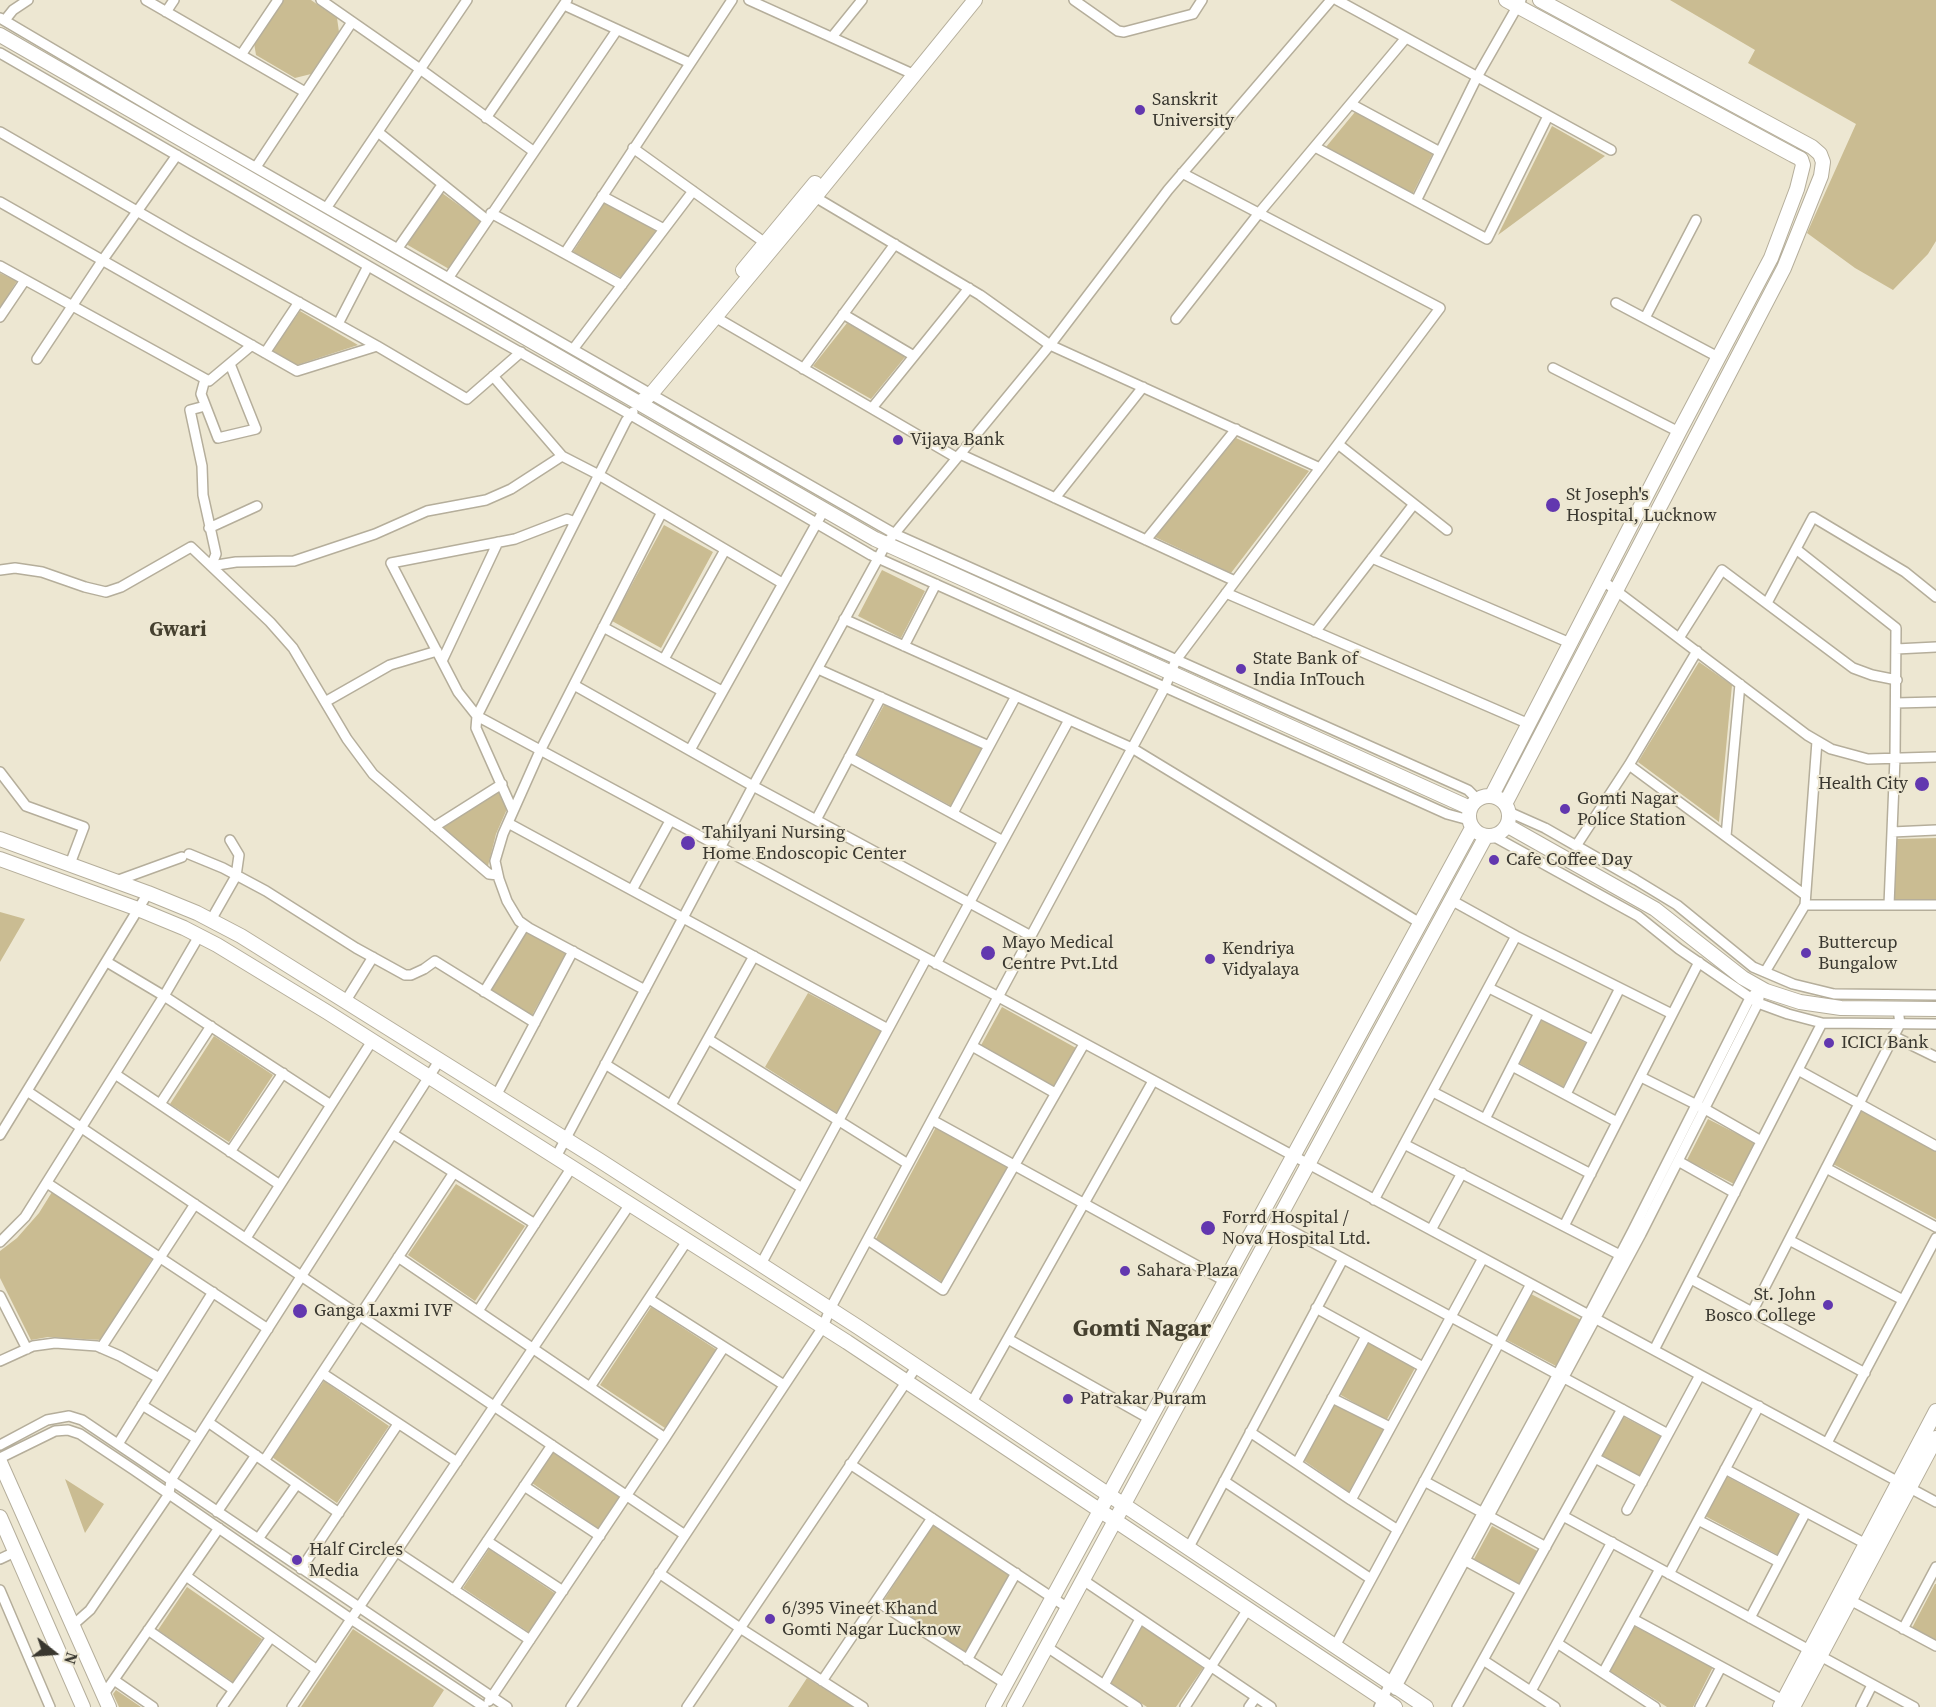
<!DOCTYPE html>
<html>
<head>
<meta charset="utf-8">
<style>
	body { margin:0 }
	#map { position:relative; width:1936px; height:1707px; overflow:hidden; background:#ede7d2; font-family:"Source Serif 4",serif }
	canvas { display:block }
	.north { position:absolute; left:24px; top:1623px; width:60px; height:60px; -webkit-text-stroke:4px #ede7d2; paint-order:stroke; rotate:107deg; font-size:16px; font-weight:700; line-height:24px; text-align:center; color:#39372f }
	.north::after { content:''; display:block; margin:auto; width:21px; height:27px; background:#39372f; clip-path:polygon(50% 0,100% 100%,50% 72%,0 100%) }
</style>
</head>
<body>
<div id="map">
<canvas width="1936" height="1707"></canvas>
<div class="north">N</div>
</div>
<script>
const c = document.querySelector('canvas').getContext('2d');
c.lineJoin = 'round';
function paint(path, color) {
  c.fillStyle = color;
  c.fill(path, 'evenodd');
}
function poly(rows) {
  const path = new Path2D();
  for (const r of rows) {
    if (r.length === 3) {
      path.moveTo(r[0] + r[2], r[1]);
      path.arc(r[0], r[1], r[2], 0, 2 * Math.PI);
      continue;
    }
    path.moveTo(r[0], r[1]);
    for (let i = 2; i < r.length; i += 2) path.lineTo(r[i], r[i + 1]);
  }
  return path;
}
function strokePath(path, color, width, dash) {
  c.strokeStyle = color;
  c.lineWidth = width;
  c.lineCap = dash ? 'butt' : 'round';
  c.setLineDash(dash || []);
  c.stroke(path);
}
function drawText(font, color, halo, rows, align = 'center') {
  c.font = font + ' "Source Serif 4",serif';
  c.lineWidth = 4.5;
  c.setLineDash([]);
  c.textBaseline = 'middle';
  c.strokeStyle = halo;
  c.fillStyle = color;
  for (const [text, x, y, turn = 0] of rows) {
    c.save();
    c.translate(x, y);
    c.rotate((+turn || 0) * Math.PI / 180);
    c.textAlign = isNaN(turn) ? turn : align;
    if (halo) c.strokeText(text, 0, 0);
    c.fillText(text, 0, 0);
    c.restore();
  }
}
paint(poly([
	[283,0,311,0,337,18,339,32,311,74,295,78,256,55,254,43],
	[1670,0,1936,0,1936,241,1928,254,1893,290,1855,268,1807,233,1856,124,1748,63,1755,50],
	[1355,112,1433,153,1412,195,1326,147],
	[1552,126,1605,156,1498,235],
	[442,193,481,221,449,269,406,244],
	[605,202,658,232,622,278,573,252],
	[0,273,17,281,0,308],
	[300,311,358,345,297,365,272,351],
	[847,323,905,357,871,399,813,366],
	[1236,438,1309,471,1231,573,1155,537],
	[664,525,713,552,661,648,612,621],
	[882,570,925,591,901,638,858,616],
	[1699,662,1732,685,1719,822,1638,762],
	[884,705,983,749,953,807,857,755],
	[500,790,507,809,496,834,488,866,442,827],
	[1936,838,1936,899,1894,899,1897,839],
	[0,912,25,919,0,962],
	[526,932,566,954,531,1017,490,990],
	[808,993,882,1032,837,1113,765,1067],
	[1002,1007,1076,1048,1053,1090,979,1049],
	[1542,1020,1586,1043,1563,1087,1519,1063],
	[214,1036,273,1075,229,1142,170,1104],
	[1861,1111,1936,1151,1936,1219,1833,1164],
	[1708,1119,1755,1143,1734,1184,1687,1160],
	[936,1127,1008,1167,942,1282,876,1239],
	[456,1184,525,1226,475,1301,408,1255],
	[52,1192,152,1259,102,1340,48,1337,31,1340,0,1278,0,1251,17,1238,39,1213],
	[1531,1294,1581,1320,1556,1366,1507,1340],
	[651,1307,717,1350,665,1428,600,1385],
	[1368,1341,1415,1368,1386,1421,1339,1394],
	[324,1381,389,1426,337,1503,272,1457],
	[1334,1404,1384,1429,1349,1492,1303,1460],
	[1624,1417,1662,1437,1640,1477,1602,1456],
	[554,1451,621,1497,599,1529,532,1483],
	[1726,1476,1799,1515,1778,1555,1705,1516],
	[65,1479,104,1504,85,1533],
	[933,1524,1009,1575,965,1653,884,1600],
	[1492,1526,1539,1552,1520,1585,1474,1559],
	[489,1549,556,1594,530,1633,463,1588],
	[1935,1584,1936,1584,1936,1640,1912,1628],
	[187,1587,262,1639,233,1682,158,1630],
	[1141,1625,1203,1668,1176,1707,1147,1707,1110,1683],
	[1634,1626,1713,1667,1693,1707,1667,1707,1610,1671],
	[353,1629,444,1690,433,1707,301,1707],
	[807,1678,853,1707,788,1707],
	[116,1690,141,1707,119,1707,113,1694]
]), '#cabc92');
const street = poly([
	[146,0,305,92],
	[321,0,420,69,533,151],
	[749,0,915,75],
	[1074,0,1118,31,1124,32,1193,14,1202,0],
	[1337,0,1611,150],
	[564,5,690,63],
	[166,12,174,0],
	[0,18,190,130,895,534,1468,790,1477,799],
	[5,20,13,10,28,0],
	[832,37,862,0],
	[0,53,415,293,631,415,871,555,1447,814,1469,820],
	[241,55,278,0],
	[1351,104,1440,152],
	[486,118,567,0],
	[0,132,187,240,377,346,467,399,521,352],
	[378,132,487,220],
	[1315,147,1487,239,1548,116],
	[633,148,768,245],
	[256,167,352,22],
	[602,196,664,229],
	[815,197,980,295,1050,345,1320,468],
	[1416,201,1477,77,1521,0],
	[0,202,297,371,377,346],
	[327,207,467,0],
	[491,213,622,285],
	[398,248,442,185],
	[565,253,732,0],
	[0,266,209,381,252,345],
	[449,277,617,30],
	[1616,303,1718,357],
	[843,314,914,356],
	[0,317,25,280],
	[715,317,957,458],
	[1645,318,1696,220],
	[1176,319,1259,213,1405,39],
	[338,324,368,266],
	[574,348,693,191],
	[265,353,299,302],
	[37,359,102,261,177,155],
	[1553,368,1679,432],
	[803,369,895,244],
	[493,376,562,456,599,475,782,583],
	[205,379,201,394,218,438,256,429,230,364],
	[205,406,190,410,202,466,203,495,216,554,211,566],
	[872,408,969,288],
	[1338,444,1447,530],
	[960,454,1235,581],
	[1055,498,1143,387],
	[575,522,567,519,515,539,391,563,458,692,477,716,1936,1502],
	[209,528,257,506],
	[1146,540,1236,429],
	[1796,549,1896,628,1895,758,1889,905],
	[1372,558,1570,643],
	[211,566,236,562,294,561,375,534,427,511,486,500,511,489,562,456],
	[0,570,15,568,42,572,85,587,106,592,121,587,191,547,270,622,293,648,347,739,373,774,489,874,498,875],
	[1602,580,1807,735,1831,749,1868,759,1936,757],
	[1226,593,1529,724],
	[1767,603,1813,517,1905,572,1936,597],
	[844,619,1132,748,1420,923],
	[603,627,722,691],
	[1315,632,1414,504],
	[1679,638,1722,570,1853,668,1872,675,1897,680],
	[904,646,936,584],
	[1896,649,1936,647],
	[664,659,725,550],
	[442,661,498,542],
	[818,669,989,746],
	[574,685,753,786,1031,936],
	[325,702,390,665,437,651],
	[1896,703,1936,702],
	[690,750,824,510],
	[849,757,1003,841],
	[1629,765,1805,895],
	[0,772,26,806,84,827,70,864],
	[513,811,476,728,477,716,626,421,633,412],
	[1509,812,1545,828,1636,880,1677,905,1753,967,1793,984,1834,994,1936,995],
	[953,813,1016,696],
	[816,820,881,697],
	[508,823,888,1029],
	[434,827,502,784],
	[1892,832,1936,830],
	[1493,836,1638,916,1679,949,1758,1003,1788,1014,1822,1023,1936,1024],
	[1726,836,1740,684],
	[1576,846,1629,765,1697,651],
	[189,854,223,868,266,891,356,948,405,975,411,975,424,969,435,961,535,1023],
	[116,881,182,857],
	[632,890,670,821],
	[1451,900,1516,936,1672,1014],
	[1805,905,1936,905],
	[211,920,236,876,239,855,230,840],
	[107,962,164,996,331,1105],
	[936,964,1069,720],
	[1765,972,1805,905,1817,741],
	[1489,988,1593,1040],
	[645,990,529,928,519,921,507,901,499,879,495,861,503,834,540,751,662,512],
	[484,992,525,925],
	[345,1002,373,957],
	[1893,1036,1936,1057],
	[708,1039,908,1164],
	[972,1046,1055,1093],
	[605,1064,802,1188],
	[1512,1066,1617,1122],
	[1798,1070,1936,1146],
	[115,1074,280,1185],
	[1641,1077,1705,1109,1761,1141],
	[27,1091,685,1535],
	[1433,1092,1591,1174],
	[1566,1094,1620,988],
	[496,1096,573,951],
	[160,1104,211,1026],
	[671,1105,754,956],
	[1485,1119,1539,1013],
	[932,1120,1225,1281],
	[393,1134,535,1224],
	[0,1135,148,893],
	[1404,1144,1620,1255],
	[230,1152,283,1073],
	[556,1157,753,786,886,544,1050,345,1168,190,1331,0],
	[1678,1161,1735,1193],
	[1826,1168,1936,1227],
	[47,1183,268,1329],
	[1374,1200,1516,936],
	[1277,1223,1668,1434],
	[1564,1226,1699,962],
	[1431,1230,1462,1173],
	[246,1238,372,1041],
	[868,1240,943,1290,1084,1044],
	[1789,1240,1903,1300],
	[0,1242,25,1217,164,996,199,936],
	[398,1257,665,1438],
	[761,1264,926,959],
	[1691,1279,1865,1373],
	[0,1296,27,1349],
	[649,1299,784,1385],
	[1316,1308,1423,1367],
	[478,1311,572,1167],
	[1752,1312,1900,1024,1898,1009],
	[1008,1339,1150,1419],
	[101,1348,195,1204],
	[1654,1350,1822,1023],
	[0,1361,33,1346,55,1343,97,1346,120,1356,159,1378],
	[322,1373,457,1462],
	[590,1387,687,1241],
	[1332,1398,1390,1427],
	[972,1402,1153,1081],
	[142,1405,197,1439],
	[208,1422,339,1513],
	[1250,1432,1351,1500,1398,1530],
	[1827,1443,1936,1238],
	[118,1444,213,1292],
	[0,1445,47,1420,69,1416,82,1420,507,1707],
	[0,1458,55,1431,68,1430,80,1434,134,1470,351,1619,484,1707],
	[1595,1458,1642,1483],
	[264,1461,453,1174],
	[1297,1463,1366,1336],
	[850,1464,1068,1608],
	[1725,1469,1866,1544],
	[1224,1481,1371,1579],
	[1424,1481,1546,1547],
	[524,1486,600,1536],
	[1351,1500,1483,1258],
	[1627,1510,1700,1375],
	[217,1512,256,1455],
	[1563,1516,1914,1707],
	[1698,1520,1779,1562],
	[258,1539,297,1484],
	[487,1541,563,1591],
	[1189,1547,1343,1259],
	[397,1552,530,1640],
	[0,1559,15,1552],
	[1466,1561,1521,1591],
	[301,1569,398,1424],
	[659,1573,740,1628,863,1707],
	[1669,1574,1759,1406],
	[186,1576,317,1670],
	[1083,1580,1271,1707],
	[0,1590,50,1707],
	[454,1590,552,1445],
	[1850,1600,1936,1646],
	[876,1601,1006,1684],
	[1750,1618,1806,1512],
	[1633,1619,1783,1700],
	[73,1625,90,1610,169,1494,171,1480,439,1061],
	[1903,1629,1936,1567],
	[148,1630,234,1690],
	[1557,1643,1655,1707],
	[1335,1646,1531,1284],
	[1047,1647,1137,1707],
	[967,1660,1016,1573],
	[1483,1660,1555,1707],
	[1603,1673,1660,1569],
	[114,1680,153,1707],
	[822,1681,932,1518],
	[1104,1685,1140,1619],
	[1395,1690,1641,1234,1758,1003,1761,988],
	[1531,1691,1612,1542],
	[104,1694,219,1528],
	[489,1701,665,1438,724,1347],
	[222,1707,271,1637],
	[292,1707,630,1204],
	[571,1707,823,1327,830,1309,1165,687,1176,660,1440,308,1182,173],
	[687,1707,917,1366],
	[1185,1707,1248,1609],
	[1249,1707,1256,1697],
	[1379,1707,1390,1683,1551,1387,1633,1230,1750,998,1761,988],
	[1457,1707,1622,1409],
	[1700,1707,1721,1667],
	[1861,1707,1872,1685]
]);
const secondary = poly([
	[0,35,875,539,1470,808],
	[743,270,815,183],
	[640,403,652,393,802,213,975,0],
	[1492,795,1679,432,1771,258,1797,189,1803,165,1801,159,1793,155,1506,0],
	[1489,816,20],
	[1505,804,1784,268,1821,176,1823,162,1820,154,1812,147,1540,0],
	[1508,826,1655,909,1743,978,1766,991,1800,1002,1841,1008,1936,1009],
	[0,839,148,893,197,913,241,936,599,1160,858,1327,1426,1707],
	[0,859,138,909,184,928,217,945,327,1012,847,1342,1395,1707],
	[0,1462,109,1707],
	[0,1517,83,1707],
	[993,1707,1472,828],
	[1014,1707,1486,836],
	[1780,1707,1936,1411],
	[1793,1707,1936,1438]
]);
strokePath(street, '#b5ae9b', 12);
strokePath(secondary, '#b5ae9b', 16);
strokePath(street, '#fff', 9);
strokePath(secondary, '#fff', 14);
for (const [x, y, r, color] of [
	[1140,110,6,"#6237af"],
	[898,440,6,"#6237af"],
	[1553,505,8,"#6237af"],
	[1241,669,6,"#6237af"],
	[1922,784,8,"#6237af"],
	[1565,809,6,"#6237af"],
	[688,843,8,"#6237af"],
	[1494,860,6,"#6237af"],
	[988,953,8,"#6237af"],
	[1806,953,6,"#6237af"],
	[1210,959,6,"#6237af"],
	[1829,1043,6,"#6237af"],
	[1208,1228,8,"#6237af"],
	[1125,1271,6,"#6237af"],
	[1828,1305,6,"#6237af"],
	[300,1311,8,"#6237af"],
	[1068,1399,6,"#6237af"],
	[297,1560,6,"#6237af"],
	[770,1619,6,"#6237af"]
]) {
  const dot = new Path2D();
  dot.arc(x, y, r, 0, 2 * Math.PI);
  c.fillStyle = color;
  c.fill(dot);
  strokePath(dot, '#ede7d2', 2);
}
drawText('18px', '#39372f', '#ede7d2', [
	["Sanskrit",1152,100],
	["University",1152,121],
	["Vijaya Bank",910,440],
	["St Joseph's",1566,495],
	["Hospital, Lucknow",1566,516],
	["State Bank of",1253,659],
	["India InTouch",1253,680],
	["Health City",1908,784,"right"],
	["Gomti Nagar",1577,799],
	["Police Station",1577,820],
	["Tahilyani Nursing",702,833],
	["Home Endoscopic Center",702,854],
	["Cafe Coffee Day",1506,860],
	["Mayo Medical",1002,943],
	["Centre Pvt.Ltd",1002,964],
	["Buttercup",1818,943],
	["Bungalow",1818,964],
	["Kendriya",1222,949],
	["Vidyalaya",1222,970],
	["ICICI Bank",1841,1043],
	["Forrd Hospital /",1222,1218],
	["Nova Hospital Ltd.",1222,1239],
	["Sahara Plaza",1137,1271],
	["St. John",1816,1295,"right"],
	["Bosco College",1816,1316,"right"],
	["Ganga Laxmi IVF",314,1311],
	["Patrakar Puram",1080,1399],
	["Half Circles",309,1550],
	["Media",309,1571],
	["6/395 Vineet Khand",782,1609],
	["Gomti Nagar Lucknow",782,1630]
], 'left');
drawText('bold 21px', '#45402f', '#ede7d2', [
	["Gwari",178,631]
]);
drawText('bold 24px', '#45402f', '#ede7d2', [
	["Gomti Nagar",1142,1330]
]);
</script>
</body>
</html>
